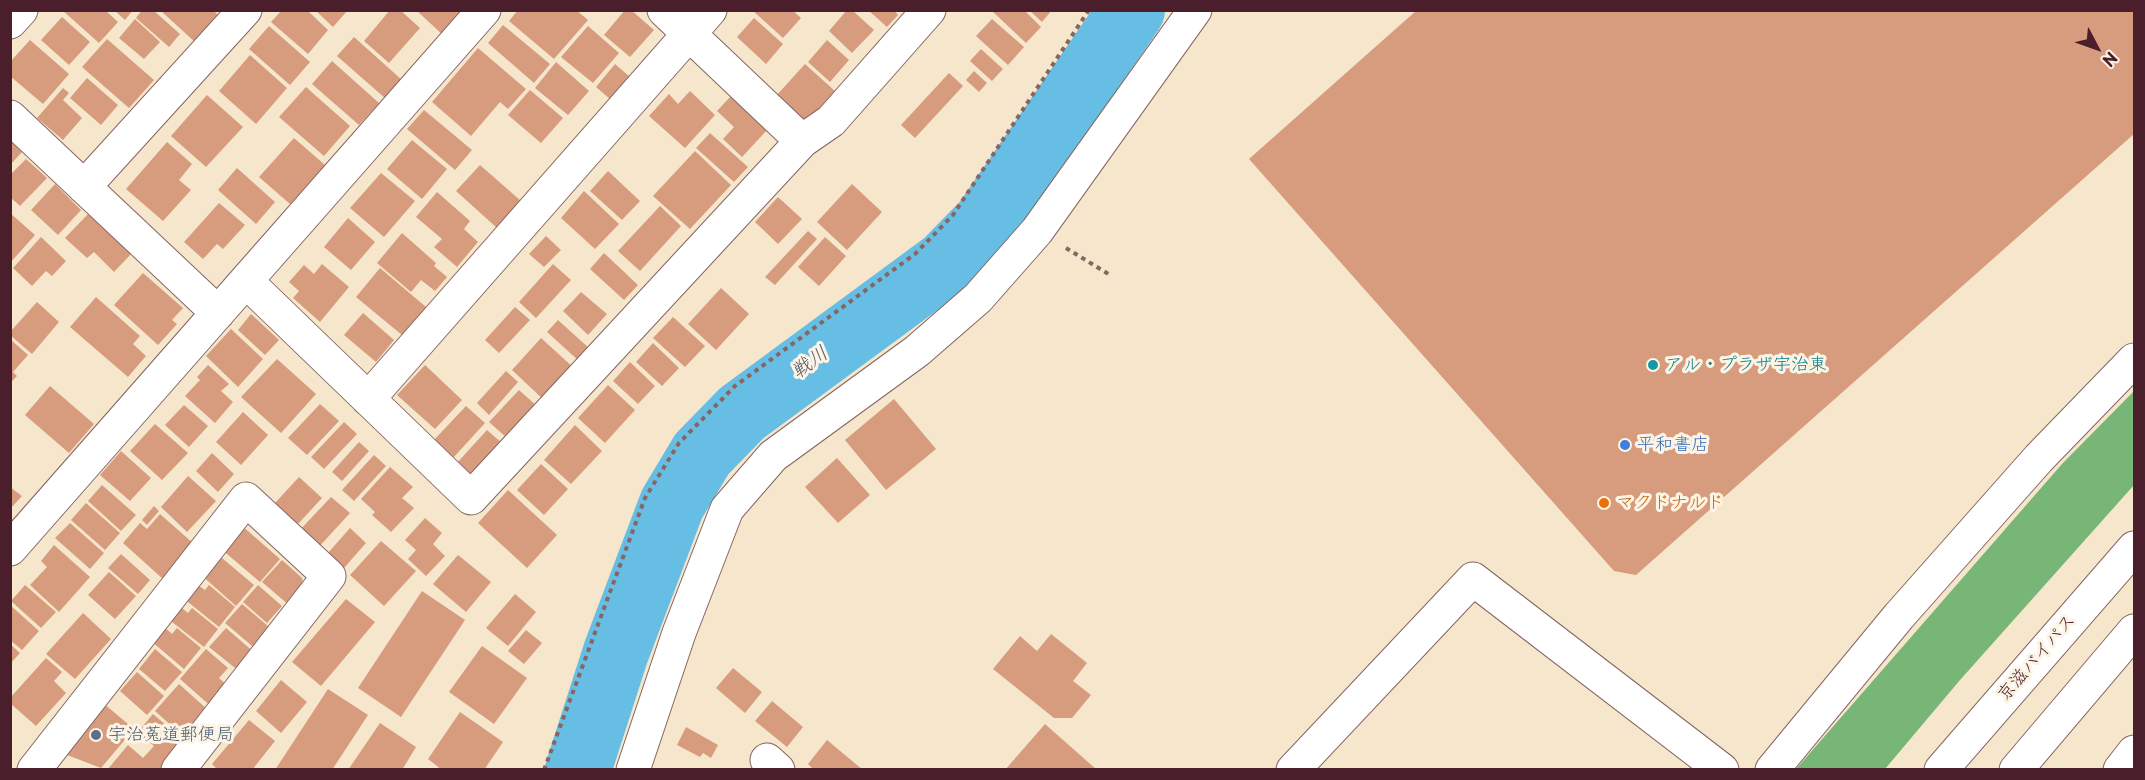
<!DOCTYPE html>
<html>
<head>
<meta charset="utf-8">
<style>
	body { margin:0 }
	#map { position:relative; width:2145px; height:780px; overflow:hidden; background:#f5e6cc; font-family:"Playpen Sans",sans-serif }
	canvas { display:block }
	.frame { position:absolute; inset:0; border:12px solid #4a1f2b; pointer-events:none }
	.north { position:absolute; left:2067px; top:18px; width:60px; height:60px; -webkit-text-stroke:4px #fcf5e5; paint-order:stroke; rotate:131deg; font-size:16px; font-weight:700; line-height:24px; text-align:center; color:#4a1f2b }
	.north::after { content:''; display:block; margin:auto; width:21px; height:27px; background:#4a1f2b; clip-path:polygon(50% 0,100% 100%,50% 72%,0 100%) }
</style>
</head>
<body>
<div id="map">
<canvas width="2145" height="780"></canvas>
<div class="frame"></div>
<div class="north">N</div>
</div>
<script>
const c = document.querySelector('canvas').getContext('2d');
c.lineJoin = 'round';
function paint(path, color) {
  c.fillStyle = color;
  c.fill(path, 'evenodd');
}
function poly(rows) {
  const path = new Path2D();
  for (const r of rows) {
    path.moveTo(r[0], r[1]);
    for (let i = 2; i < r.length; i += 2) path.lineTo(r[i], r[i + 1]);
  }
  return path;
}
function strokePath(path, color, width, dash) {
  c.strokeStyle = color;
  c.lineWidth = width;
  c.lineCap = dash ? 'butt' : 'round';
  c.setLineDash(dash || []);
  c.stroke(path);
}
function drawText(font, color, halo, rows, align = 'center') {
  c.font = font + ' "Playpen Sans","Klee One",sans-serif';
  c.lineWidth = 6;
  c.setLineDash([]);
  c.textBaseline = 'middle';
  c.strokeStyle = halo;
  c.fillStyle = color;
  for (const [text, x, y, turn = 0] of rows) {
    c.save();
    c.translate(x, y);
    c.rotate((+turn || 0) * Math.PI / 180);
    c.textAlign = isNaN(turn) ? turn : align;
    if (halo) c.strokeText(text, 0, 0);
    c.fillText(text, 0, 0);
    c.restore();
  }
}
paint(poly([
	[2134,391,2134,485,1960,680,1885,769,1796,769,2062,464]
]), '#77b676');
strokePath(poly([
	[578,770,616,652,672,504,702,454,742,413,946,263,986,222,1132,10]
]), '#66bee4', 66);
paint(poly([
	[62,10,105,10,118,22,99,43],
	[114,10,133,10,125,20],
	[142,10,153,10,180,34,169,47,136,18],
	[160,10,213,10,219,16,196,43],
	[282,10,307,10,328,30,308,54,271,22],
	[315,10,348,10,333,27],
	[390,10,400,10,420,28,389,63,364,41],
	[416,10,468,10,445,37],
	[518,10,576,10,588,20,554,59,509,21],
	[625,10,631,10,654,30,630,57,604,35],
	[752,10,792,10,801,18,783,38],
	[847,10,852,10,874,30,852,53,829,31],
	[868,10,894,10,898,15,887,27],
	[991,10,1024,10,1041,27,1026,43],
	[1029,10,1052,10,1042,22],
	[1417,10,2134,10,2134,134,1636,575,1614,571,1249,159],
	[62,17,90,42,69,65,41,40],
	[754,18,783,44,766,64,737,37],
	[135,19,160,42,144,59,119,38],
	[992,19,1024,47,1008,65,976,36],
	[503,25,550,64,534,83,488,43],
	[269,26,310,62,290,85,249,49],
	[588,26,619,53,593,83,561,57],
	[354,37,402,80,386,99,337,56],
	[107,39,154,80,129,108,82,67],
	[30,40,69,74,43,104,10,76,10,62],
	[827,40,849,60,830,82,808,62],
	[478,48,526,89,508,109,500,102,471,136,432,102],
	[981,49,1003,69,992,81,970,61],
	[250,55,287,88,256,124,219,91],
	[332,61,379,103,359,125,312,84],
	[556,62,589,91,568,115,535,88],
	[615,64,630,77,610,99,596,87],
	[805,64,835,91,806,123,776,96],
	[974,71,987,83,979,92,966,80],
	[949,73,963,86,915,138,901,125],
	[87,78,118,105,101,125,70,98],
	[306,87,350,126,324,156,279,117],
	[63,88,69,93,63,100,82,118,63,140,37,118],
	[530,90,563,118,541,143,508,115],
	[690,91,715,115,685,148,649,116,669,94,678,104],
	[207,95,243,127,206,167,171,136],
	[731,96,768,129,742,157,723,139,734,127,717,111],
	[424,110,472,150,455,170,407,129],
	[710,133,748,167,734,182,696,148],
	[294,138,325,165,290,204,259,177],
	[10,140,22,152,10,165],
	[412,140,447,169,422,199,387,169],
	[167,142,192,164,179,180,191,190,163,221,126,189],
	[695,151,731,185,690,229,653,196],
	[26,159,47,178,20,206,10,197,10,175],
	[480,165,521,201,497,228,456,191],
	[237,168,275,202,256,224,218,190],
	[608,171,640,201,622,220,590,191],
	[381,173,415,201,384,237,350,208],
	[55,184,81,210,58,235,31,210],
	[852,184,882,212,847,250,817,222],
	[584,191,619,224,595,249,561,218],
	[437,192,470,221,464,229,478,242,457,267,434,247,442,239,416,217],
	[778,197,802,219,778,244,755,222],
	[219,203,245,225,223,249,217,244,203,259,184,242],
	[660,206,681,226,640,271,618,251],
	[90,212,132,253,114,272,94,252,87,258,65,238],
	[10,213,35,235,10,263],
	[348,218,375,242,351,270,324,247],
	[808,231,817,239,775,285,765,277],
	[402,233,436,263,434,266,447,277,435,291,421,280,411,292,377,263],
	[546,236,561,250,544,267,529,254],
	[41,237,66,261,52,276,46,271,32,286,13,268],
	[825,237,846,256,819,286,798,267],
	[604,253,638,285,624,300,590,269],
	[322,264,349,287,320,322,293,298,299,291,289,282,304,265,314,274],
	[553,264,571,280,536,318,519,302],
	[380,268,426,307,402,335,356,297],
	[143,273,183,308,172,320,177,324,158,345,114,305],
	[721,288,749,314,716,350,688,324],
	[581,292,607,314,588,335,563,311],
	[96,297,140,336,133,344,146,356,128,377,70,327],
	[37,302,59,322,32,354,10,335,10,332],
	[515,307,530,320,499,353,485,340],
	[363,313,394,340,376,362,344,335],
	[251,314,279,340,265,355,238,330],
	[673,317,705,346,685,367,653,338],
	[558,320,590,349,579,361,547,332],
	[231,329,263,359,238,387,206,356],
	[541,338,574,368,545,401,512,370],
	[10,339,28,355,13,372,17,376,10,383],
	[653,343,679,368,662,386,636,362],
	[277,359,316,394,281,433,241,397],
	[630,362,655,386,638,404,613,381],
	[208,365,229,384,221,391,233,402,215,423,185,396,200,380,197,377],
	[425,365,462,400,435,429,397,395],
	[506,371,518,382,489,415,477,403],
	[608,385,635,410,605,443,578,418],
	[50,386,94,424,69,453,25,415],
	[519,390,538,407,508,439,489,422],
	[894,399,936,449,886,490,845,440],
	[320,404,339,421,307,455,288,438],
	[184,405,208,426,189,447,165,425],
	[466,406,485,423,453,458,434,440],
	[243,412,268,435,241,465,216,442],
	[344,422,357,434,324,469,311,457],
	[155,424,188,453,162,480,130,451],
	[575,425,602,451,571,484,544,460],
	[487,430,503,444,472,479,456,464],
	[359,442,369,451,342,481,332,472],
	[121,451,151,478,130,501,100,475],
	[212,453,234,474,218,492,196,471],
	[374,455,386,466,354,501,342,490],
	[837,458,870,495,838,523,805,487],
	[541,464,568,489,544,515,517,490],
	[390,467,413,487,402,498,414,508,391,532,372,515,375,512,361,499],
	[188,476,216,501,187,532,161,507],
	[299,477,322,498,298,524,275,503],
	[102,485,136,515,121,531,88,501],
	[10,487,22,496,10,509],
	[508,490,557,535,527,568,478,523],
	[331,497,350,513,317,549,298,532],
	[86,503,120,533,105,550,71,520],
	[154,506,159,511,147,525,142,520],
	[160,514,194,544,163,579,123,543,140,523,147,529],
	[425,518,442,533,433,544,445,556,426,576,408,559,416,550,405,540],
	[70,523,104,553,90,569,55,538],
	[241,525,280,559,260,582,220,548],
	[350,528,366,543,344,568,328,553],
	[381,541,416,571,384,606,350,575],
	[54,545,90,577,59,612,30,585,47,567,41,561],
	[121,554,150,580,138,594,108,568],
	[458,555,491,582,466,612,433,584],
	[222,558,254,585,236,606,200,574,211,561,215,565],
	[282,560,302,578,304,589,290,606,262,582],
	[109,572,136,596,115,619,88,595],
	[195,583,205,590,209,585,235,607,219,627,183,598],
	[25,585,56,612,41,628,11,601],
	[258,585,282,606,267,623,243,602],
	[422,591,465,620,401,717,358,688],
	[515,594,536,612,508,646,486,628],
	[346,599,375,622,321,686,292,662],
	[177,604,188,613,192,608,218,629,204,647,167,618],
	[242,604,275,632,258,651,225,623],
	[10,605,39,631,22,650,10,640],
	[83,613,111,639,75,679,46,654],
	[163,626,172,634,177,628,201,648,184,669,151,641],
	[226,628,255,653,240,672,209,647],
	[526,630,542,643,524,664,508,651],
	[1051,634,1087,663,1073,681,1091,695,1072,718,1054,718,993,669,1020,636,1037,651],
	[10,644,20,653,10,664],
	[482,646,527,678,494,724,449,692],
	[155,649,182,672,165,691,139,669],
	[206,649,228,668,219,678,231,689,214,709,180,679],
	[46,658,62,672,54,681,66,693,36,726,10,703,10,698],
	[733,668,762,692,745,713,716,688],
	[137,672,164,696,147,715,120,691],
	[281,680,307,702,281,733,256,711],
	[179,684,208,710,184,737,155,711],
	[328,689,368,715,332,770,275,770],
	[772,701,803,727,787,747,755,721],
	[103,703,134,729,101,768,62,753],
	[460,712,503,742,484,770,442,770,428,759],
	[153,714,189,745,167,770,107,770,128,745,143,758,154,746,138,732],
	[249,720,275,741,252,770,218,770,212,764],
	[380,723,416,747,402,770,348,770],
	[1045,724,1097,770,1005,770],
	[686,727,718,745,711,758,703,753,700,757,677,745],
	[827,740,863,770,814,770,808,764]
]), '#d79c7d');
const minor = poly([
	[664,10,802,141],
	[10,22,21,10],
	[10,117,218,313],
	[84,187,245,10],
	[246,281,471,498,802,141,831,121,929,10],
	[368,399,710,10],
	[10,549,484,10],
	[767,760,778,770],
	[34,770,246,499,329,576,178,770],
	[633,770,679,633,727,509,773,456,917,351,978,298,1037,231,1195,10],
	[1293,770,1473,579,1722,770],
	[1772,770,1899,616,2039,458,2134,360],
	[2120,770,2134,752]
]);
const highway = poly([
	[1941,770,2134,548],
	[2016,770,2134,631]
]);
strokePath(minor, '#866563', 35);
strokePath(highway, '#866563', 35);
strokePath(poly([
	[1066,248,1110,275],
	[544,770,645,498,679,443,735,386,915,254,953,215,1089,10]
]), '#866563', 4, [4.5, 4.5]);
strokePath(minor, '#fff', 33);
strokePath(highway, '#fff', 33);
for (const [x, y, r, color] of [
	[1653,365,6,"#0f9aa8"],
	[1625,445,6,"#3f7fe0"],
	[1604,503,6,"#e8710a"],
	[96,735,6,"#5c6f8a"]
]) {
  const dot = new Path2D();
  dot.arc(x, y, r, 0, 2 * Math.PI);
  c.fillStyle = color;
  c.fill(dot);
  strokePath(dot, '#fcf5e5', 2);
}
drawText('18px', '#0d838f', '#fcf5e5', [
	["アル・プラザ宇治東",1665,365]
], 'left');
drawText('18px', '#366cbe', '#fcf5e5', [
	["平和書店",1637,445]
], 'left');
drawText('18px', '#c56008', '#fcf5e5', [
	["マクドナルド",1616,503]
], 'left');
drawText('18px', '#4a1f2b', '#fcf5e5', [
	["京滋バイパス",2037,658,-49]
]);
drawText('18px', '#4e5e75', '#fcf5e5', [
	["宇治菟道郵便局",108,735]
], 'left');
drawText('italic 20px', '#54576c', '#fcf5e5', [
	["戦川",810,363,-36]
]);
</script>
</body>
</html>
